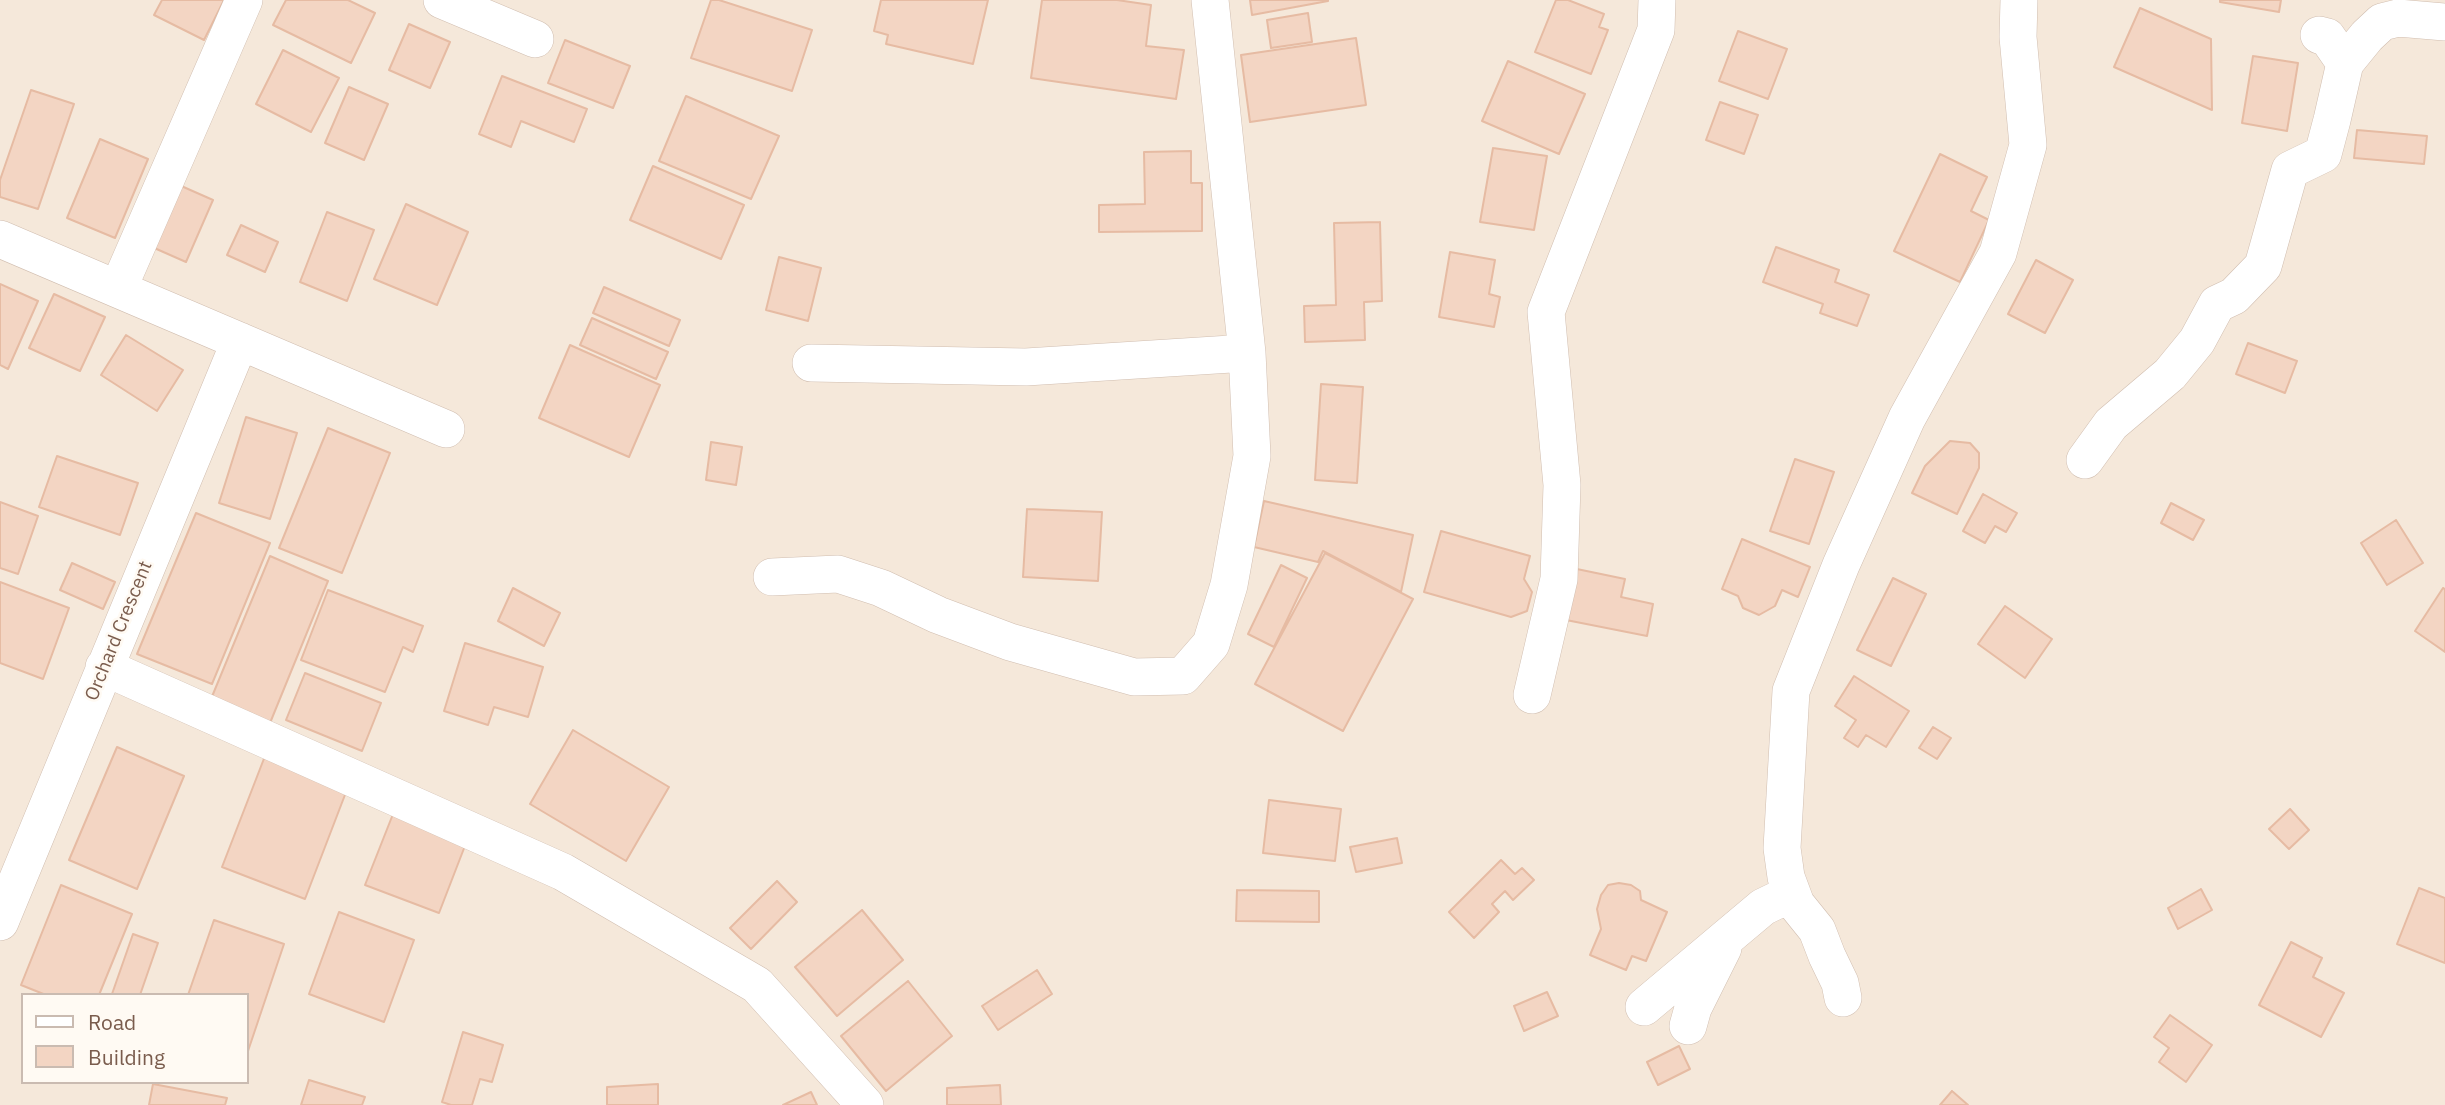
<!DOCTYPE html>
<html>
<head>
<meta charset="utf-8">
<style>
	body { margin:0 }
	#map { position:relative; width:2445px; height:1105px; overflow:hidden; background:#fdf6ec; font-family:"IBM Plex Sans",sans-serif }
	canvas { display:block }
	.legend { position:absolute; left:21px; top:993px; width:228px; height:91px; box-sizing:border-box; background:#fffaf3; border:2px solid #cabbb1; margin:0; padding:9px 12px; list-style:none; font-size:21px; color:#7a5c4d }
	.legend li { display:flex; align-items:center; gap:14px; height:35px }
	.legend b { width:35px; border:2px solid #cabbb1 }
</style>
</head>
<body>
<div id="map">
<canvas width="2445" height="1105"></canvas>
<ul class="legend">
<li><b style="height:9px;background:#fff"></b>Road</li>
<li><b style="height:19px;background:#f3d5c3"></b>Building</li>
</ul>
</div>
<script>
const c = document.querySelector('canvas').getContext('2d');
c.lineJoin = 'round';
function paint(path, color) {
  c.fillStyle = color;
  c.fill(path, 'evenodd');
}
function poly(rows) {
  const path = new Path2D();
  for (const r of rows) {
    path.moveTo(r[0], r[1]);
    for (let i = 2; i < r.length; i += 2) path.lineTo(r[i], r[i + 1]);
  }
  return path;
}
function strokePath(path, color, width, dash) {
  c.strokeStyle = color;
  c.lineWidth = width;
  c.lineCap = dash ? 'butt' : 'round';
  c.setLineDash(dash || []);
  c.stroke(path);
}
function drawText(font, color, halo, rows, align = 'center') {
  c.font = font + ' "IBM Plex Sans",sans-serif';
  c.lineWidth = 5;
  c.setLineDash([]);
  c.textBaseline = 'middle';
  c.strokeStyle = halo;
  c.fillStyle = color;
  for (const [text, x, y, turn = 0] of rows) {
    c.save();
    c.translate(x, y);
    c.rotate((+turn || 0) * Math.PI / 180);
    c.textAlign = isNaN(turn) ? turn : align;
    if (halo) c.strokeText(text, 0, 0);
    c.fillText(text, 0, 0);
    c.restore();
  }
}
paint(poly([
	[0,0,2445,0,2445,1105,0,1105],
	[23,995,247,995,247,1082,23,1082]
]), '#f5e8da');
const building = poly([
	[162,0,224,0,204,40,154,15,162,0],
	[286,0,348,0,375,13,351,63,273,25,286,0],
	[711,0,719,0,812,30,792,91,691,58,711,0],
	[881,0,988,0,973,64,886,44,888,35,874,31,881,0],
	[1042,0,1117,0,1151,5,1146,46,1184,50,1176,99,1031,78,1042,0],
	[1250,0,1328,0,1328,1,1252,15,1250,0],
	[1556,0,1568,0,1604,14,1599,27,1608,30,1591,74,1535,52,1556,0],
	[2220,0,2281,0,2279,12,2220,2,2220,0],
	[2140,8,2211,39,2212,110,2114,67,2140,8],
	[1308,13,1312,42,1271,48,1267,20,1308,13],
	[409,24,450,42,430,88,389,70,409,24],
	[1738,31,1787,49,1768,99,1719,81,1738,31],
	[1356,38,1366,105,1250,122,1241,55,1356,38],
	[565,40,630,66,613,108,548,83,565,40],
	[283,50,339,78,311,132,256,104,283,50],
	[2253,56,2298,63,2287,131,2242,123,2253,56],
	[1508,61,1585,94,1559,154,1482,121,1508,61],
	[502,76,587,109,574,142,521,121,511,147,479,134,502,76],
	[349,87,388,104,364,160,325,143,349,87],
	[31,90,74,104,38,209,0,197,0,180,31,90],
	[686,96,779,136,751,199,659,161,686,96],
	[1720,102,1758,115,1744,154,1706,140,1720,102],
	[2357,130,2427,136,2424,164,2354,158,2357,130],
	[100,139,148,159,115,238,67,218,100,139],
	[1493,148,1547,156,1534,230,1480,222,1493,148],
	[1191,151,1191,183,1202,183,1202,231,1099,232,1099,205,1145,204,1144,152,1191,151],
	[1940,154,1987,177,1971,211,1989,220,1960,282,1894,251,1940,154],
	[653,166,744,205,721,259,630,220,653,166],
	[179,185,213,200,186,262,152,247,179,185],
	[406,204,468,232,437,305,374,279,406,204],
	[327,212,374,230,347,301,300,282,327,212],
	[1380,222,1382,301,1364,302,1365,340,1305,342,1304,306,1336,305,1334,223,1380,222],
	[241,225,278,242,265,272,227,255,241,225],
	[1776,247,1839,270,1835,282,1869,295,1857,326,1820,313,1823,304,1763,282,1776,247],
	[1450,252,1495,260,1489,294,1500,297,1494,327,1439,317,1450,252],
	[779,257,821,268,808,321,766,310,779,257],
	[2036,260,2073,280,2045,333,2008,314,2036,260],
	[0,284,38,301,8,369,0,365,0,284],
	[604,287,680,320,669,346,593,313,604,287],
	[54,294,105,317,80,371,29,348,54,294],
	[592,318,668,352,656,379,580,345,592,318],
	[126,335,183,370,157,411,101,375,126,335],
	[2248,343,2297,361,2285,393,2236,374,2248,343],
	[570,345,660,385,629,457,539,418,570,345],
	[1321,384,1363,387,1357,483,1315,480,1321,384],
	[246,417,297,433,270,519,219,503,246,417],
	[328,428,390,453,342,573,279,548,328,428],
	[1950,441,1970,443,1979,453,1979,468,1957,514,1912,493,1925,466,1950,441],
	[711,442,742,447,736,485,706,480,711,442],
	[57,456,138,483,120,535,39,507,57,456],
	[1795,459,1834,472,1809,544,1770,531,1795,459],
	[1983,494,2017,513,2006,532,1995,526,1985,543,1963,531,1983,494],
	[1264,501,1413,535,1401,592,1323,551,1318,562,1254,547,1264,501],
	[0,502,38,516,18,574,0,568,0,502],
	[2171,503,2204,520,2193,540,2161,523,2171,503],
	[1027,509,1102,512,1098,581,1023,577,1027,509],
	[196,513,270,543,212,684,137,654,196,513],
	[2396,520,2423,563,2387,585,2361,543,2396,520],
	[1441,531,1530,556,1524,579,1532,592,1527,611,1511,617,1424,592,1441,531],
	[1742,539,1810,567,1798,597,1782,590,1775,606,1759,615,1743,608,1738,596,1722,589,1742,539],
	[1325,553,1413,599,1343,731,1255,684,1325,553],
	[270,556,328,581,270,723,211,699,270,556],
	[72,563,115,582,103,609,60,590,72,563],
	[1281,565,1307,578,1274,647,1248,634,1281,565],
	[1572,568,1625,579,1621,597,1653,604,1647,636,1561,619,1572,568],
	[1893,578,1926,594,1891,666,1857,650,1893,578],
	[0,582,69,608,43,679,0,663,0,582],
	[513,588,560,613,544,646,498,621,513,588],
	[2443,588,2445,589,2445,652,2415,631,2443,588],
	[328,590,423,626,413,652,403,647,385,692,301,660,328,590],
	[2005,606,2052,639,2025,678,1978,644,2005,606],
	[465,643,543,667,528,717,494,707,488,725,444,711,465,643],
	[305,673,381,703,362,751,286,720,305,673],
	[1854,676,1909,711,1886,747,1866,735,1858,747,1844,738,1856,720,1835,706,1854,676],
	[1933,727,1951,738,1937,759,1919,748,1933,727],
	[573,730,669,787,626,861,530,804,573,730],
	[117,747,184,776,137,889,69,860,117,747],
	[265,756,348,787,305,899,222,867,265,756],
	[1269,800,1341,809,1335,861,1263,853,1269,800],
	[395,809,468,838,439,913,365,885,395,809],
	[2290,809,2309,830,2289,849,2269,829,2290,809],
	[1397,838,1402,863,1356,872,1350,847,1397,838],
	[1501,860,1515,874,1522,868,1534,880,1513,900,1505,891,1492,904,1499,912,1474,938,1449,912,1501,860],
	[777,881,797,902,751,949,730,928,777,881],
	[1619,883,1631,885,1640,891,1641,900,1667,912,1646,961,1632,956,1626,970,1590,955,1601,929,1597,909,1601,895,1608,885,1619,883],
	[61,885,132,914,99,995,46,995,21,985,61,885],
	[2419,888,2445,898,2445,963,2397,944,2419,888],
	[2201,889,2212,910,2178,929,2168,908,2201,889],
	[1237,890,1319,891,1319,922,1236,921,1237,890],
	[862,910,903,960,837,1016,795,967,862,910],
	[339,912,414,940,384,1022,309,994,339,912],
	[214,920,284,944,247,1054,247,995,188,995,214,920],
	[133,934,158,943,140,995,114,995,112,994,133,934],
	[2291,942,2322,958,2313,977,2344,993,2321,1037,2259,1005,2291,942],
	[1037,970,1052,994,998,1030,982,1006,1037,970],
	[908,981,952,1036,886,1091,841,1036,908,981],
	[1547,992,1558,1016,1524,1031,1514,1006,1547,992],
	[2170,1015,2212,1045,2186,1082,2159,1062,2169,1048,2154,1037,2170,1015],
	[463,1032,503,1045,492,1082,480,1079,472,1105,451,1105,442,1102,463,1032],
	[1679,1046,1690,1069,1658,1085,1647,1062,1679,1046],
	[309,1080,365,1097,362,1105,301,1105,309,1080],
	[153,1084,227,1098,225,1105,149,1105,153,1084],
	[658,1084,658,1105,607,1105,607,1087,658,1084],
	[1000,1085,1001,1105,947,1105,947,1088,1000,1085],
	[1952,1091,1968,1105,1940,1105,1952,1091],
	[811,1092,817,1105,783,1105,811,1092]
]);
paint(building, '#f3d5c3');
strokePath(building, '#e6bba3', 2);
const street = poly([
	[442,0,535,39],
	[2345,63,2367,36,2382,22,2398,18,2445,22],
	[0,239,446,429],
	[118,289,244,0],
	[811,363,1026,367,1247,353],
	[2085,460,2111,424,2170,374,2197,341,2217,304,2234,296,2263,266,2290,170,2323,154,2332,120,2345,63,2327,37,2319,35],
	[772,577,838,574,881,588,938,615,1010,642,1134,677,1183,676,1211,644,1229,585,1252,456,1247,353,1210,0],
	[104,667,563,872,757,985,865,1105],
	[1532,695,1559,579,1562,485,1546,312,1656,30,1657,0],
	[0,922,240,341],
	[1843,998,1840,983,1827,956,1817,930,1796,904,1786,877,1782,848,1791,691,1841,565,1907,418,1998,253,2028,145,2018,37,2019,0],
	[1644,1007,1763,907,1792,893],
	[1688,1026,1693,1008,1723,948]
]);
strokePath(street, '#d1beb0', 38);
strokePath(street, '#fff', 37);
drawText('19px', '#7a5c4d', '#fffaf3', [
	["Orchard Crescent",119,631,-68]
]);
</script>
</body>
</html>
